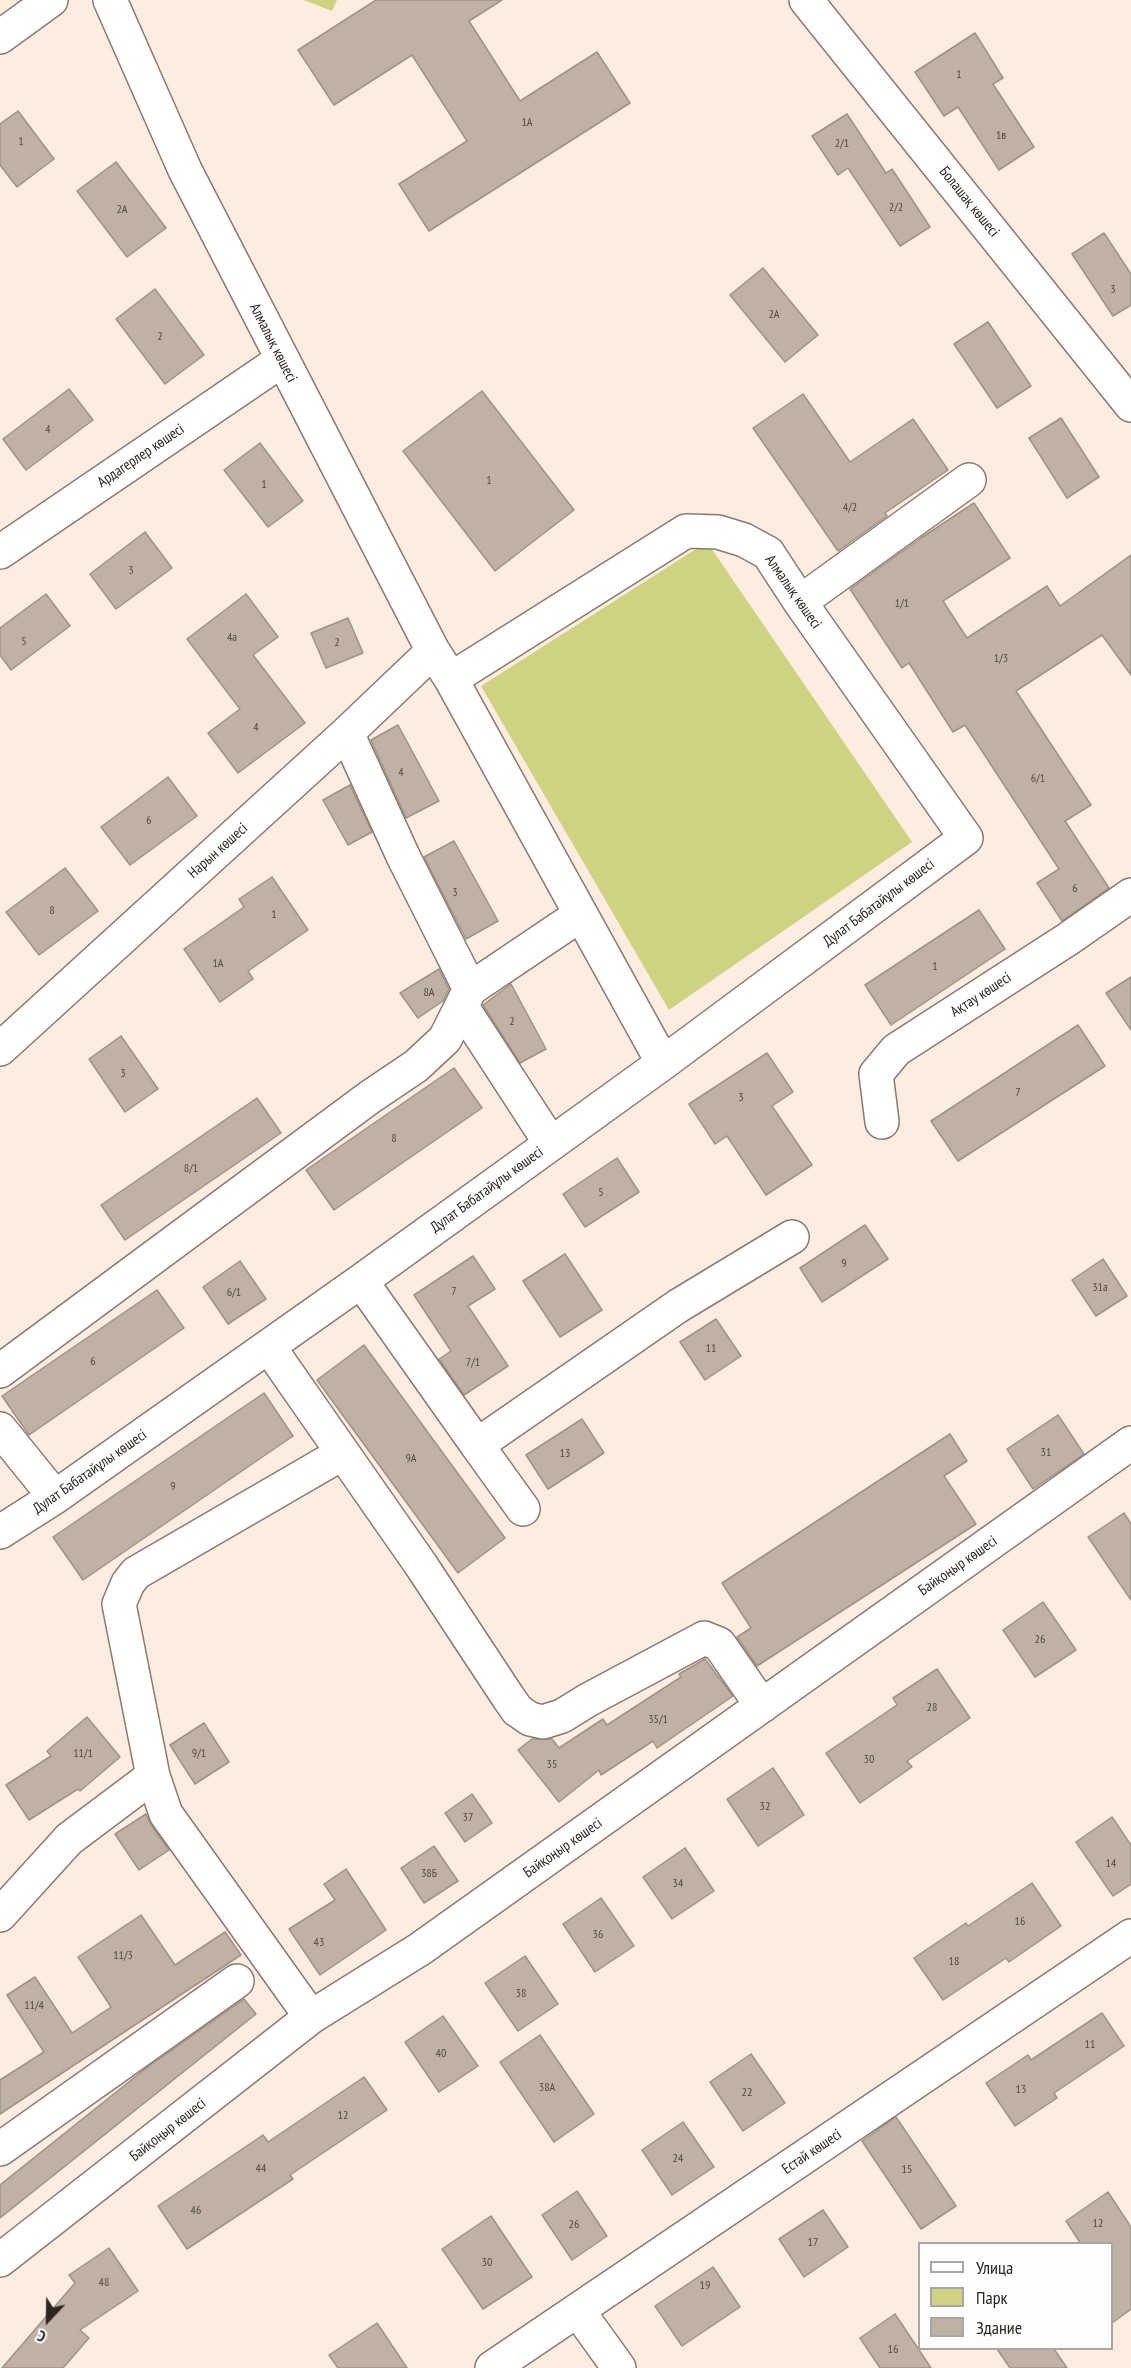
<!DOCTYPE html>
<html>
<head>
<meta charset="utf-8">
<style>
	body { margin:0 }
	#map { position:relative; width:1131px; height:2368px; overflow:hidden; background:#fdede0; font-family:"PT Sans Narrow",sans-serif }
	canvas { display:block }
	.legend { position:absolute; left:918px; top:2242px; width:195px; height:108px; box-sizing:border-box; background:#fdfdfd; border:2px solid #a9a7a5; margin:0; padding:8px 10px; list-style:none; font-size:18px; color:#2c2621 }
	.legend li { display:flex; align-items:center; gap:12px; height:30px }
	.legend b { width:30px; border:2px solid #a9a7a5 }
	.north { position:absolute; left:18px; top:2290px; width:60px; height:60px; -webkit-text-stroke:4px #fdfdfd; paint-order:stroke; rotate:202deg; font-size:16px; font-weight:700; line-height:24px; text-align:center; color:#2c2621 }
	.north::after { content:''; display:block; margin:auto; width:21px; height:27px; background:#2c2621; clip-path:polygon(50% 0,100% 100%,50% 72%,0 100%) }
</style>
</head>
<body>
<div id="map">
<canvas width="1131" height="2368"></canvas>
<ul class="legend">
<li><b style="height:8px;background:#fff"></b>Улица</li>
<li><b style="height:16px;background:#cfd280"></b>Парк</li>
<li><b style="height:16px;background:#bfb2a4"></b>Здание</li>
</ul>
<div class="north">С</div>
</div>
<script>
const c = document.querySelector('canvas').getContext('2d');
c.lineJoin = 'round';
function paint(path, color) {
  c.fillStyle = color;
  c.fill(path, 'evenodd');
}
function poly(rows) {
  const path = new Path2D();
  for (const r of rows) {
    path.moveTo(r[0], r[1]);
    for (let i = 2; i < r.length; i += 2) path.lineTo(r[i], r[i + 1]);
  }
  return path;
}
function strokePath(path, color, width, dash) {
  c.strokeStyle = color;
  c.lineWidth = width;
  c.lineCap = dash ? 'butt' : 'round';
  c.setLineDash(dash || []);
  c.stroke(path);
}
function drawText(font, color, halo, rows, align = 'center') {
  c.font = font + ' "PT Sans Narrow",sans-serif';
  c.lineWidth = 4.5;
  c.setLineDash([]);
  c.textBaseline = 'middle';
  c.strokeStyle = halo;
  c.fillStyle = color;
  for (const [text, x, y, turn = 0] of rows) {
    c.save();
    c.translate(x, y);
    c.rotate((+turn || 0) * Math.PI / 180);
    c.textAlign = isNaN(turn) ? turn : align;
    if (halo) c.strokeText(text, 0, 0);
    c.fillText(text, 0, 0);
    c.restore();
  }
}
paint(poly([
	[304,0,337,0,332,11],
	[707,542,912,842,669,1010,481,686]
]), '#cfd280');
const building = poly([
	[376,0,502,0,469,21,520,101,597,52,630,103,429,231,399,184,467,141,412,55,334,105,298,50,376,0],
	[975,33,1003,78,993,84,1034,147,999,170,958,107,944,116,915,72,975,33],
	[18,111,54,159,17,187,0,165,0,124,18,111],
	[847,114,886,173,892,169,930,227,900,246,848,168,838,175,812,136,847,114],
	[116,162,166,228,127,257,77,191,116,162],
	[1104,233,1131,274,1131,305,1113,316,1072,254,1104,233],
	[763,268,818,335,785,362,730,295,763,268],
	[155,289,204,355,165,384,116,319,155,289],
	[988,322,1031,386,997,408,954,344,988,322],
	[69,389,93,420,26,470,3,439,69,389],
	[482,391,574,510,495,571,403,451,482,391],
	[803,394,850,462,913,419,948,470,885,513,887,516,838,551,753,428,803,394],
	[1061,418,1099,477,1067,498,1029,438,1061,418],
	[260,443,303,501,268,527,224,470,260,443],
	[974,503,1010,558,943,601,967,638,1047,586,1060,606,1131,555,1131,675,1102,635,1016,691,1091,805,1065,821,1109,888,1062,921,1037,883,1059,869,965,725,953,732,909,663,902,668,850,589,921,538,974,503],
	[145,532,172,568,116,609,90,574,145,532],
	[46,594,70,626,11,670,0,655,0,628,46,594],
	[246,594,278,637,253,655,305,723,238,773,208,733,240,709,187,639,246,594],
	[348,618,363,653,326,668,311,633,348,618],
	[398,725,439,801,406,818,371,740,398,725],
	[168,777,197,816,130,865,101,827,168,777],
	[350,785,372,832,348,845,323,800,350,785],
	[454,841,498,921,466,939,424,857,454,841],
	[65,868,98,911,39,955,6,912,65,868],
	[272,877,308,930,248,971,253,979,220,1002,184,949,244,907,239,899,272,877],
	[979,910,1005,949,891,1025,865,985,979,910],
	[439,969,449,989,443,1001,418,1018,400,993,439,969],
	[1131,977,1131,1030,1106,993,1131,977],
	[511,984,546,1049,520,1063,483,1005,511,984],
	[1078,1025,1105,1066,958,1161,931,1121,1078,1025],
	[121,1036,158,1089,125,1112,89,1059,121,1036],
	[767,1053,793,1092,772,1106,812,1165,766,1195,727,1136,715,1144,689,1104,767,1053],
	[454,1068,482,1108,334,1210,306,1170,454,1068],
	[257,1098,281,1133,125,1240,101,1205,257,1098],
	[617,1158,639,1192,585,1227,563,1194,617,1158],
	[865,1225,888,1259,822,1302,800,1268,865,1225],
	[565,1254,602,1310,560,1337,523,1281,565,1254],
	[473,1256,495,1289,468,1306,508,1366,464,1395,439,1359,451,1351,414,1295,473,1256],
	[1103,1259,1127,1296,1096,1316,1072,1280,1103,1259],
	[240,1261,266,1299,228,1324,203,1287,240,1261],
	[157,1290,184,1328,29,1435,2,1396,157,1290],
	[716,1319,741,1356,705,1380,680,1342,716,1319],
	[364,1345,505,1538,458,1573,317,1380,364,1345],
	[264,1393,293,1436,83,1580,53,1537,264,1393],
	[1058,1415,1084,1454,1033,1489,1007,1449,1058,1415],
	[582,1419,604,1453,548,1489,526,1455,582,1419],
	[950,1434,967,1461,944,1476,976,1524,757,1666,737,1637,751,1628,722,1583,950,1434],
	[1124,1513,1131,1524,1131,1600,1088,1537,1124,1513],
	[1043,1602,1076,1650,1035,1677,1003,1630,1043,1602],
	[705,1659,733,1696,657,1748,653,1741,601,1775,599,1770,559,1802,518,1750,532,1739,552,1739,559,1748,603,1719,607,1725,681,1677,679,1674,705,1659],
	[937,1669,970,1718,907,1761,912,1767,860,1803,826,1753,897,1705,893,1698,937,1669],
	[87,1717,120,1757,80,1791,78,1789,29,1820,6,1785,51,1756,47,1751,87,1717],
	[204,1723,229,1762,195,1784,170,1745,204,1723],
	[773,1768,804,1815,758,1846,727,1799,773,1768],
	[472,1794,492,1823,465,1842,445,1813,472,1794],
	[146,1814,151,1825,169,1850,139,1870,115,1834,146,1814],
	[1112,1817,1131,1845,1131,1884,1113,1896,1076,1842,1112,1817],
	[434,1846,458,1881,424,1903,401,1868,434,1846],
	[685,1848,714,1891,672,1919,643,1877,685,1848],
	[346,1869,386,1930,320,1975,289,1929,335,1900,324,1884,346,1869],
	[1032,1883,1061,1926,1009,1962,1006,1958,943,2000,914,1958,966,1923,968,1926,1032,1883],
	[601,1898,634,1946,595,1972,563,1924,601,1898],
	[141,1915,175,1965,225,1932,241,1955,0,2114,0,2080,44,2052,7,1995,35,1977,72,2033,111,2007,78,1957,141,1915],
	[525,1956,558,2004,518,2031,485,1983,525,1956],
	[244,1999,256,2014,0,2218,0,2185,145,2069,244,1999],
	[1102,2013,1124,2046,1054,2093,1057,2098,1015,2126,986,2083,1028,2055,1031,2060,1102,2013],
	[443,2016,478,2066,439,2092,405,2042,443,2016],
	[540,2035,594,2114,554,2142,500,2062,540,2035],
	[751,2054,785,2103,743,2131,710,2082,751,2054],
	[364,2077,387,2110,290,2175,293,2179,187,2249,158,2206,263,2135,268,2142,364,2077],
	[896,2117,956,2206,921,2229,862,2141,896,2117],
	[683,2122,714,2167,672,2195,642,2150,683,2122],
	[577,2191,607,2236,572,2260,542,2215,577,2191],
	[1108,2192,1131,2227,1131,2309,1112,2323,1112,2244,1081,2244,1066,2221,1108,2192],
	[823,2210,848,2247,804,2277,779,2239,823,2210],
	[491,2216,532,2277,483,2309,442,2249,491,2216],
	[109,2248,138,2291,80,2330,89,2338,63,2368,2,2368,75,2283,69,2275,109,2248],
	[713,2267,740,2307,682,2346,655,2306,713,2267],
	[895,2314,931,2368,880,2368,860,2338,895,2314],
	[377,2323,407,2368,338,2368,329,2355,377,2323],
	[997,2349,1054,2349,1067,2368,1010,2368,997,2349]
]);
paint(building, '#bfb2a4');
strokePath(building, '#9f9285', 1.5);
const minor = poly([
	[110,0,185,170,433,651,451,679,663,1063],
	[806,0,1131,405],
	[0,37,51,0],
	[0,552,282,360],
	[800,602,969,480],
	[347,733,403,856,470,989],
	[462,1007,551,1144],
	[0,1049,347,733,433,651],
	[882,1122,876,1074,896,1050,1068,939,1131,895],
	[361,1281,477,1445,678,1306,792,1237],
	[269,1347,421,1565,508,1697,517,1710,530,1719,543,1722,562,1716,588,1700,704,1638,719,1644,762,1706],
	[0,1371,370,1097,416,1066,445,1039,470,989,580,915],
	[0,1429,55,1497],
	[477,1445,523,1509],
	[0,1532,55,1497,361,1281,663,1063,966,838,800,602,768,553,744,540,718,532,686,531,451,679],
	[0,1915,69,1839,153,1776],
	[311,2017,166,1814,153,1776,119,1604,128,1583,136,1573,343,1453],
	[0,2149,237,1981],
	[0,2260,311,2017,420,1949,1131,1443],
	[578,2311,619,2368],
	[492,2368,1131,1936]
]);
strokePath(minor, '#897a6f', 36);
strokePath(minor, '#fff', 33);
drawText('12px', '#514942', null, [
	["1",959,75],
	["1А",527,123],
	["1в",1001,136],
	["1",21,142],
	["2/1",842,144],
	["2/2",896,208],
	["2А",122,210],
	["3",1113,290],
	["2А",774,315],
	["2",160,337],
	["4",48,430],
	["1",489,481],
	["1",264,485],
	["4/2",850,508],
	["3",131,571],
	["1/1",902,604],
	["4а",232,638],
	["5",24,642],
	["2",337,643],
	["1/3",1001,659],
	["4",256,728],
	["4",401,773],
	["6/1",1038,779],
	["6",149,821],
	["6",1075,889],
	["3",455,893],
	["8",52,911],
	["1",274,915],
	["1А",218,964],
	["1",935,967],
	["8А",429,993],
	["2",512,1022],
	["3",123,1074],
	["7",1018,1093],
	["3",741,1098],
	["8",394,1139],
	["8/1",191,1169],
	["5",601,1193],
	["9",844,1264],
	["31а",1100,1288],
	["7",454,1292],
	["6/1",234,1293],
	["11",711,1349],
	["6",93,1362],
	["7/1",473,1363],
	["31",1046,1453],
	["13",565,1454],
	["9А",411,1459],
	["9",173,1487],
	["26",1040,1640],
	["28",932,1708],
	["35/1",658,1720],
	["11/1",83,1754],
	["9/1",199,1754],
	["30",869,1760],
	["35",552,1765],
	["32",765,1807],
	["37",468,1818],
	["14",1111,1864],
	["38Б",429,1874],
	["34",678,1884],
	["16",1020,1922],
	["36",598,1935],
	["43",319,1943],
	["11/3",123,1956],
	["18",954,1962],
	["38",521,1994],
	["11/4",34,2006],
	["11",1090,2045],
	["40",441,2054],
	["38А",547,2088],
	["13",1021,2090],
	["22",747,2093],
	["12",343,2116],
	["24",678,2159],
	["44",261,2169],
	["15",907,2170],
	["46",196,2211],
	["12",1098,2224],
	["26",574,2225],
	["17",813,2243],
	["30",487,2263],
	["48",104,2283],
	["19",705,2286],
	["16",893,2350]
]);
drawText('15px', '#2c2621', '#fdfdfd', [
	["Болашақ көшесі",969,202,51],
	["Алмалық көшесі",273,343,63],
	["Ардагерлер көшесі",141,456,-34],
	["Алмалық көшесі",793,592,55],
	["Нарын көшесі",218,851,-42],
	["Дулат Бабатайұлы көшесі",879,903,-37],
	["Ақтау көшесі",981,995,-33],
	["Дулат Бабатайұлы көшесі",487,1190,-36],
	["Дулат Бабатайұлы көшесі",90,1472,-35],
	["Байқоңыр көшесі",958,1566,-35],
	["Байқоңыр көшесі",563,1848,-35],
	["Байқоңыр көшесі",168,2130,-38],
	["Естай көшесі",812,2152,-34]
]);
</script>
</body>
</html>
